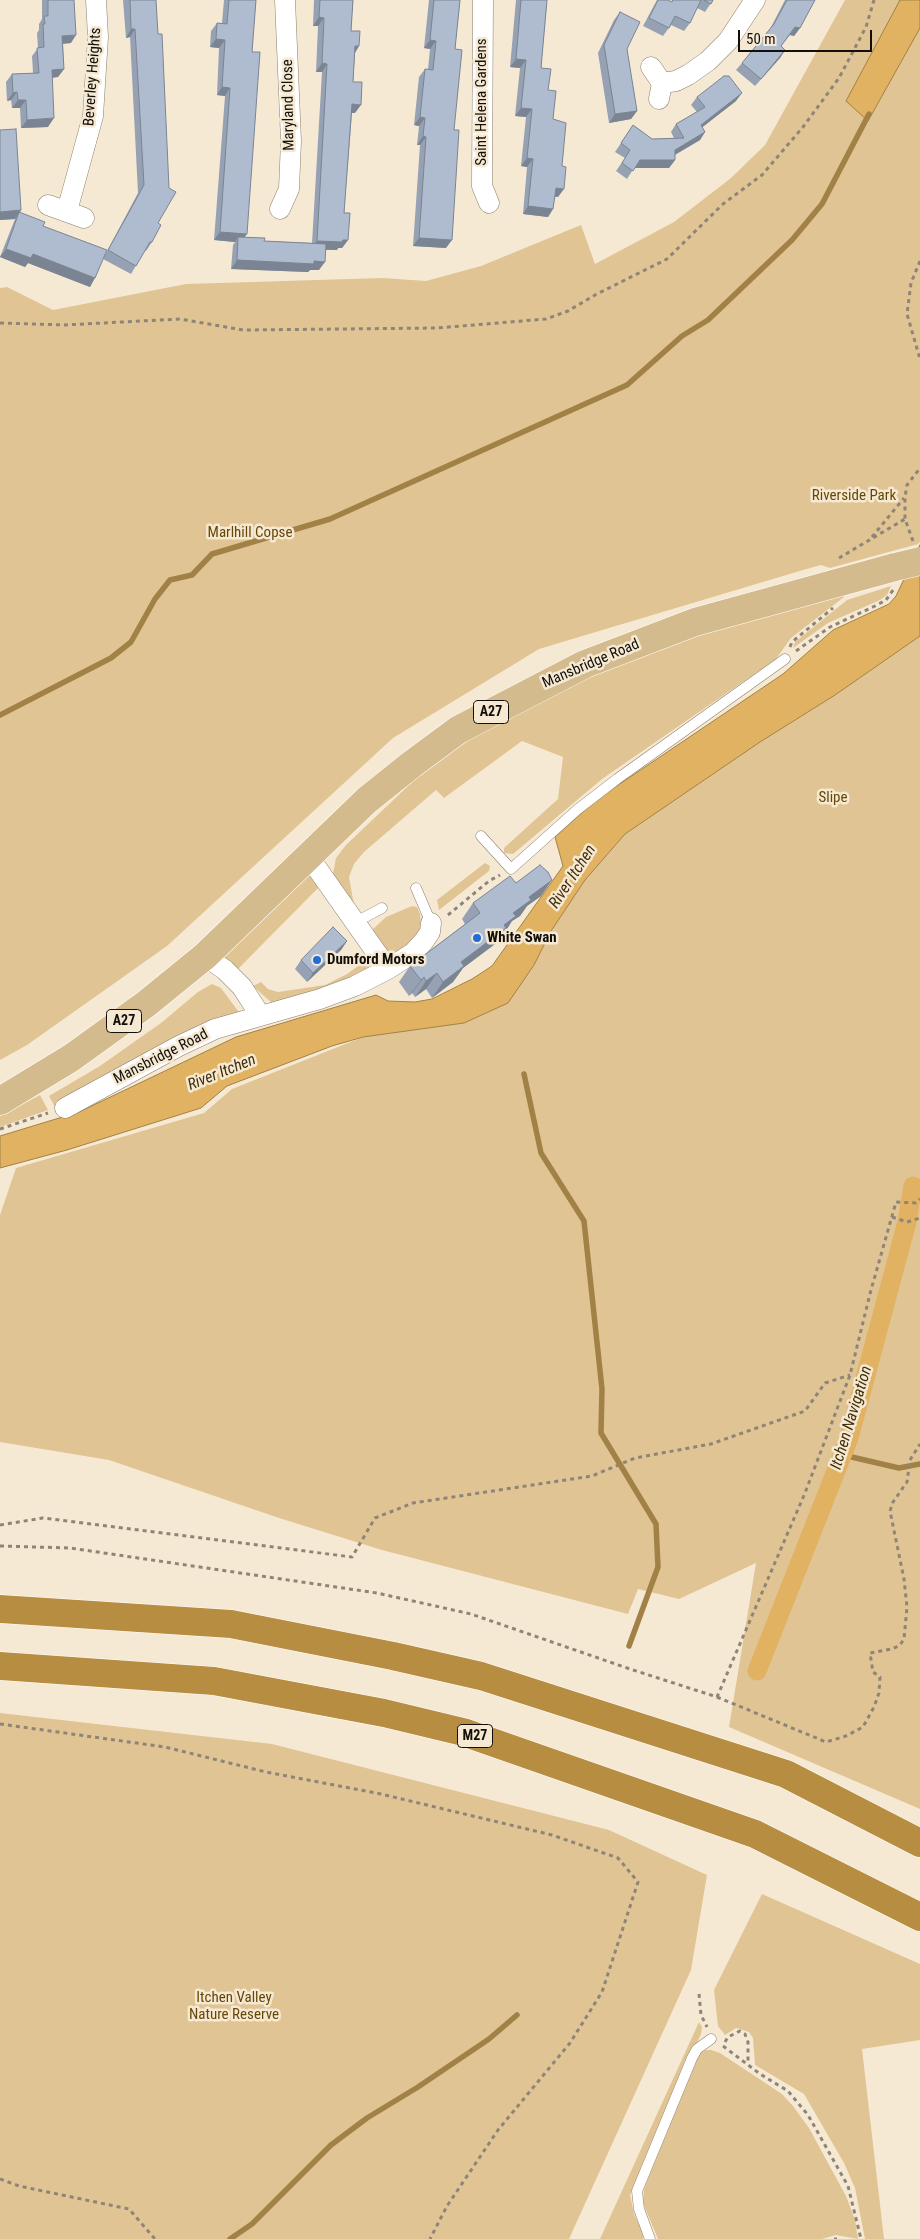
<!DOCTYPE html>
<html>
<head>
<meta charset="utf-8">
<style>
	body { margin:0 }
	#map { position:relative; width:920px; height:2239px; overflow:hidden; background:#f6e9d4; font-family:"Roboto Condensed",sans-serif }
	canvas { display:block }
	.scale { position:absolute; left:738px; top:30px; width:134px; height:22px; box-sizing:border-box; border:2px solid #130f08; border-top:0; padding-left:6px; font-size:15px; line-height:18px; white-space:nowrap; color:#130f08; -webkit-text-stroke:4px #f6e9d4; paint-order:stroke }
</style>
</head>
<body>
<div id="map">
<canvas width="920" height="2239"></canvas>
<div class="scale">50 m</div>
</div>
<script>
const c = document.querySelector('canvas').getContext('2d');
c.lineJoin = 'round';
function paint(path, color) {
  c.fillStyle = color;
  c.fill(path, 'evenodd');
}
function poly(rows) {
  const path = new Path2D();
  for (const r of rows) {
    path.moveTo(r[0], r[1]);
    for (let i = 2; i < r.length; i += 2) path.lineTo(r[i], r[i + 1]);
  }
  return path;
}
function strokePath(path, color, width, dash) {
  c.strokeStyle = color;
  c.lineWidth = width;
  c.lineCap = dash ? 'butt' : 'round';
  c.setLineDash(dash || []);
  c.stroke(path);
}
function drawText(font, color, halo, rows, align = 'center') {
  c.font = font + ' "Roboto Condensed",sans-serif';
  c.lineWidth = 5;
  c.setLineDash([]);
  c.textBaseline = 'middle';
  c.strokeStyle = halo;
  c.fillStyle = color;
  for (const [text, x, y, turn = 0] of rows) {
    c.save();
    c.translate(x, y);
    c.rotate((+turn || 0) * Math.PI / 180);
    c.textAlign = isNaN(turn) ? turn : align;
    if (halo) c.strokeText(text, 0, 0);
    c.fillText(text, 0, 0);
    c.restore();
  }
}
paint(poly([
	[845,0,920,0,920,542,918,544,830,568,821,565,803,570,539,649,393,738,167,946,27,1045,0,1060,0,288,7,287,53,310,186,284,383,278,426,281,481,266,581,225,595,264,674,222,731,178,765,145],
	[891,586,887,595,880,600,828,623,793,648,795,642,847,600],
	[843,594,844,597,791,638,776,659,602,779,513,854,504,853,504,848,558,799,563,757,522,741,444,798,436,790,364,852,354,864,349,877,354,905,333,874,336,858,346,845,428,767,476,731,590,675,697,635],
	[920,636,920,1809,729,1727,756,1563,679,1599,638,1589,628,1614,382,1550,279,1518,109,1460,0,1442,0,1215,16,1168,204,1113,232,1089,363,1037,464,1023,508,1003,534,965,551,931,585,880,625,834,760,742,835,695],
	[485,863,490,866,489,871,439,910,437,900],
	[308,873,320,886,236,971,223,958,225,953],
	[412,906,417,907,420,914,421,926,417,936,408,945,390,960,375,937,373,929,386,917],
	[369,958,376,970,353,982,273,1004,253,986,261,982,268,989,278,992,325,985,347,974],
	[212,984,221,988,241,1015,55,1107,49,1096,100,1066,161,1023,198,992],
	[40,1095,48,1110,0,1127,0,1116],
	[0,1713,272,1744,609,1830,707,1875,691,1970,569,2239,0,2239],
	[762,1894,920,1964,920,2040,862,2049,884,2239,865,2239,855,2188,844,2163,804,2094,755,2065,753,2038,749,2032,736,2028,725,2035,718,2026,714,1990],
	[699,2022,702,2027,701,2034,664,2112,630,2195,634,2214,643,2233,643,2239,600,2239],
	[706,2050,711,2050,720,2053,782,2094,793,2106,809,2128,846,2196,855,2220,858,2239,836,2235,822,2239,658,2239,643,2203,644,2189,685,2086,699,2054]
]), '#e1c494');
const water = poly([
	[900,0,920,0,920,28,868,121,846,101,900,0],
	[920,545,920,636,835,695,760,742,625,834,585,880,551,931,534,965,508,1003,464,1023,363,1037,332,1046,227,1086,201,1108,67,1150,0,1168,0,1136,79,1112,236,1037,376,995,388,1001,415,1002,432,999,472,979,492,966,563,866,555,837,596,800,783,674,833,630,889,604,896,596,920,545]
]);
paint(water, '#e0b261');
strokePath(water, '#a28146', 1);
strokePath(poly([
	[0,715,111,658,131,642,155,599,170,580,192,575,212,554,330,519,627,385,682,336,708,320,792,240,822,204,869,114],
	[524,1074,541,1153,584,1221,602,1389,601,1433,656,1524,658,1567,629,1646],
	[843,1455,899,1468,920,1464],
	[230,2239,252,2224,331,2145,367,2118,418,2087,489,2039,517,2015]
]), '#a28146', 5.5);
strokePath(poly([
	[757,1671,849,1438,907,1222,913,1186]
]), '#e0b261', 19);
const lane = poly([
	[481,836,511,869,578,809,617,779,785,659],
	[416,888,431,923],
	[356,922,382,908],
	[650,2239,639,2209,637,2191,692,2058,697,2049,711,2039]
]);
const street = poly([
	[483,0,482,186,489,203],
	[651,67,662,83,659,99],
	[662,83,676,81,688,75,708,61,728,41,755,0],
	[48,205,84,218],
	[280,209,289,189,291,141,285,0],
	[67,211,93,116,98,37,96,0],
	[309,857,388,969],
	[205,956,225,970,242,987,260,1015],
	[65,1108,179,1046,215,1029,320,999,355,986,388,969,413,953,424,941,430,932,431,923]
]);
const primary = poly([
	[0,1101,71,1058,146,1004,205,956,367,800,412,764,458,730,585,664,695,622,895,567]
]);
const highway = poly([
	[0,1609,231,1624,393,1656,481,1676,786,1774,920,1843],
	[0,1666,214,1681,384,1713,463,1732,755,1834,920,1917]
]);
strokePath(lane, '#8b7f6c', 11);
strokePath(street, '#8b7f6c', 21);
strokePath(primary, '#fff', 29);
strokePath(highway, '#fff', 29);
strokePath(poly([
	[920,261,911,283,907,314,920,359],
	[0,323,64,325,180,319,243,330,437,328,546,319,568,311,595,295,667,259,723,204,762,175,803,127,839,78,866,27,874,0],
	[872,537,904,498],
	[913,541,905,519,905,497,907,485,920,468],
	[839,558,905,519],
	[790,647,792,642,833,608],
	[796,651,830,627,875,606,886,600,893,590],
	[448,915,489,881,500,875],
	[0,1129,48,1113],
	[892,1217,907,1222,920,1218],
	[0,1525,43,1518,352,1557,375,1518,413,1503,592,1476,635,1458,711,1444,805,1411,825,1383,850,1375],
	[0,1546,70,1548,377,1593,471,1614,630,1669,717,1697,805,1493,850,1375,871,1290,896,1202,916,1203,920,1199],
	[717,1697,826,1742,846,1736,863,1727,874,1707,879,1693,880,1677,873,1672,870,1653,892,1649,900,1645,904,1639,907,1607,904,1579,890,1511,893,1502,907,1482,910,1460,920,1444],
	[0,1724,165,1747,266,1772,381,1794,552,1835,618,1858,638,1882,602,1992,570,2043,498,2130,447,2206,430,2239],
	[699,1994,701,2015,707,2027],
	[725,2042,728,2037,740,2031,745,2034,748,2042,748,2064],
	[723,2046,760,2074,788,2091,808,2115,848,2186,861,2239],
	[0,2179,19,2186,129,2209,155,2239],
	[834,2239,837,2239]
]), '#8e8577', 3, [4, 4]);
strokePath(lane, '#fff', 10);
strokePath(street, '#fff', 20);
strokePath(primary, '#d4bb8e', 28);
strokePath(highway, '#b78d42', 28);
const primaryBridge = poly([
	[895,567,920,561]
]);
strokePath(primaryBridge, '#fff', 29, []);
strokePath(primaryBridge, '#d4bb8e', 28);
paint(poly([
	[42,0,74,0,71,43,63,44,64,69,58,77,52,78,48,127,21,128,20,108,12,108,11,100,7,101,6,82,12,74,33,73,32,56,38,48,37,33,39,30,39,24,42,19],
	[123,0,156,0,158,223,152,242,146,251,145,250,131,274,103,259,90,287,28,263,25,267,0,257,15,219,0,220,21,210,20,213,43,226,105,255,138,193,130,37,126,38],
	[224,0,256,0,252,52,245,237,264,241,312,243,322,72,316,72,318,26,313,26,314,0,353,0,351,31,359,46,355,53,353,82,355,113,352,113,344,213,348,240,342,248,338,248,337,250,326,250,319,270,310,270,308,272,231,269,233,245,235,242,214,240,225,96,217,95,219,48,210,47,211,31,217,23,222,23],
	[429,0,460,0,455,49,454,130,446,248,413,246,420,145,417,145,419,126,414,125,419,77,425,69,428,69,430,49,424,48],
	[516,0,547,0,541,68,548,90,553,119,558,197,555,196,553,209,548,217,523,214,527,167,521,166,526,117,515,116,520,68,510,67],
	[657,0,668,0,671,2,672,0,713,0,705,12,697,8,690,23,684,31,671,25,663,36,643,26],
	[785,0,815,0,800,28,794,36,790,35,781,46,785,50,780,58,755,86,736,70,742,63,770,29],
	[620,12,637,111,631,119,609,123,598,53,614,20],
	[697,97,736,101,702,127,705,132,700,140,675,155,675,160,669,168,634,168,627,179,616,171,625,158,615,152,633,125,652,139,674,138,671,132,676,124,697,112,691,105],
	[516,883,541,896,527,906,520,916,512,921,505,932,501,935,495,944,463,968,453,982,432,998,426,989,415,997,412,993,409,996,399,982,410,966,465,924,462,919,473,903],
	[347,941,341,950,307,982,295,969,301,960]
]), '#96a2b3');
paint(poly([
	[319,17,324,18,318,26,313,26],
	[795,27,800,28,794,36,790,35],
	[131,29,135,29,130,37,126,38],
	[76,35,71,43,56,44,62,36],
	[216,39,225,40,219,48,210,47],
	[430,40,436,41,430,49,424,48],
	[355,46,359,46,354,54],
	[785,50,780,58,755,86,761,79],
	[516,59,526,60,520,68,510,67],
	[322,63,327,64,322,72,316,72],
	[64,69,58,77,46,78,52,70],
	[222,87,230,88,225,96,217,95],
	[17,92,11,100,7,101,13,93],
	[742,93,736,101,695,133,701,125],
	[18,100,26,100,20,108,12,108],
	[352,104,361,105,355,113,346,113],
	[521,108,532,109,526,117,515,116],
	[637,111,631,119,609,123,615,114],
	[420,117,425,118,419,126,414,125],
	[54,118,48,127,21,128,27,120],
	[705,132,700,140,669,158,675,150],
	[423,136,426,137,420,145,417,145],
	[527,158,533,159,527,167,521,166],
	[640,160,675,160,669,168,634,168],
	[556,188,564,189,558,197,550,196],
	[528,206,553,209,548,217,523,214],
	[21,210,15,219,0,220,0,212],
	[220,232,247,234,241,242,238,237,235,242,214,240],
	[419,238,452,240,446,248,413,246],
	[343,240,348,240,342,248,338,248,337,250,311,249,317,241],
	[6,249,33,254,95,278,90,287,28,263,25,267,0,257],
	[237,260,314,261,325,262,319,270,310,270,308,272,231,269],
	[552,880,541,896,527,906,520,916,512,921,505,932,501,935,495,944,463,968,453,982,432,998,443,982,461,962,513,913,529,897],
	[347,941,341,950,307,982,313,973],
	[437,973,426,989,415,997,426,981],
	[424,977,412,993,409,996,421,980]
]), '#7a8492');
const building = poly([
	[48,0,74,0,76,35,62,36,64,69,52,70,54,118,27,120,26,100,18,100,17,92,13,93,12,74,39,73,37,48,44,47,43,24,45,24,44,16,48,16,48,0],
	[130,0,156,0,158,34,162,34,169,188,176,192,158,223,161,225,152,242,150,242,136,266,108,250,144,185,135,29,131,29,130,0],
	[229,0,256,0,252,52,260,52,247,234,220,232,230,88,222,87,225,40,216,39,217,23,227,24,229,0],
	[320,0,353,0,351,31,360,31,359,46,355,46,353,82,362,82,361,105,352,104,344,213,350,213,348,240,343,240,342,242,317,241,327,64,322,63,324,18,319,17,320,0],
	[434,0,460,0,455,49,462,50,454,130,459,130,452,240,419,238,426,137,423,136,425,118,420,117,425,69,433,70,436,41,430,40,434,0],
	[521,0,547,0,541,68,551,69,548,90,556,91,553,119,566,123,562,166,566,167,564,189,556,188,553,209,528,206,533,159,527,158,532,109,521,108,526,60,516,59,521,0],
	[658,0,668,0,672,2,673,0,701,0,690,23,675,16,669,28,649,18,658,0],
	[704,0,713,0,711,4,704,0],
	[787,0,815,0,800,28,795,27,781,46,785,50,761,79,742,63,774,24,787,0],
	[620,12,640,22,627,49,637,111,615,114,604,45,620,12],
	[724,76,729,76,742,93,701,125,705,132,675,150,675,160,640,160,633,171,622,163,630,150,621,143,633,125,652,139,684,138,676,124,705,107,697,97,724,76],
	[16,129,21,210,0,212,0,130,16,129],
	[19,212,45,222,43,226,107,250,95,278,33,254,31,258,6,249,19,212],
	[238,237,265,238,264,241,326,244,325,262,314,261,314,264,237,260,238,237],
	[540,865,548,872,552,880,529,897,531,900,513,913,516,916,504,925,506,928,461,962,464,966,443,982,437,973,426,981,424,977,421,980,410,966,480,913,473,903,510,876,516,883,540,865],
	[333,927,347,941,313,973,301,960,333,927]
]);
paint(building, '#afbcd0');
strokePath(building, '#7a8492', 1);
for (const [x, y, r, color] of [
	[477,938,5,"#1e6dd8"],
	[317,960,5,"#1e6dd8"]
]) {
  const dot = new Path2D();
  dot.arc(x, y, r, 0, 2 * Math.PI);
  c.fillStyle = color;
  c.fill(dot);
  strokePath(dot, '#f6e9d4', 2);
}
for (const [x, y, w] of [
	[491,712,35],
	[124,1021,35],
	[475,1736,35]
]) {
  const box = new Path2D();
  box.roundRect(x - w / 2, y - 11.5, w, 23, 4);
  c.fillStyle = '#f6e9d4';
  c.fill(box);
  strokePath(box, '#130f08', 1);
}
drawText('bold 14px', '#130f08', null, [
	["A27",491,712],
	["A27",124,1021],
	["M27",475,1736]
]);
drawText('15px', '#130f08', '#f6e9d4', [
	["Beverley Heights",93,77,-86],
	["Saint Helena Gardens",482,102,-90],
	["Maryland Close",289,105,-91],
	["Mansbridge Road",591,664,-23],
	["Mansbridge Road",161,1057,-27]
]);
drawText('15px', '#664804', '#f6e9d4', [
	["Riverside Park",854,496],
	["Marlhill Copse",250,533],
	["Slipe",833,798],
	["Itchen Valley",234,1998],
	["Nature Reserve",234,2015]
]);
drawText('bold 15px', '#130f08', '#f6e9d4', [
	["White Swan",487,938],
	["Dumford Motors",327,960]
], 'left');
drawText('italic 16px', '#412e0a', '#f6e9d4', [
	["River Itchen",573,877,-57],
	["River Itchen",222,1073,-22],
	["Itchen Navigation",852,1418,-73]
]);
</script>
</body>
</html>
